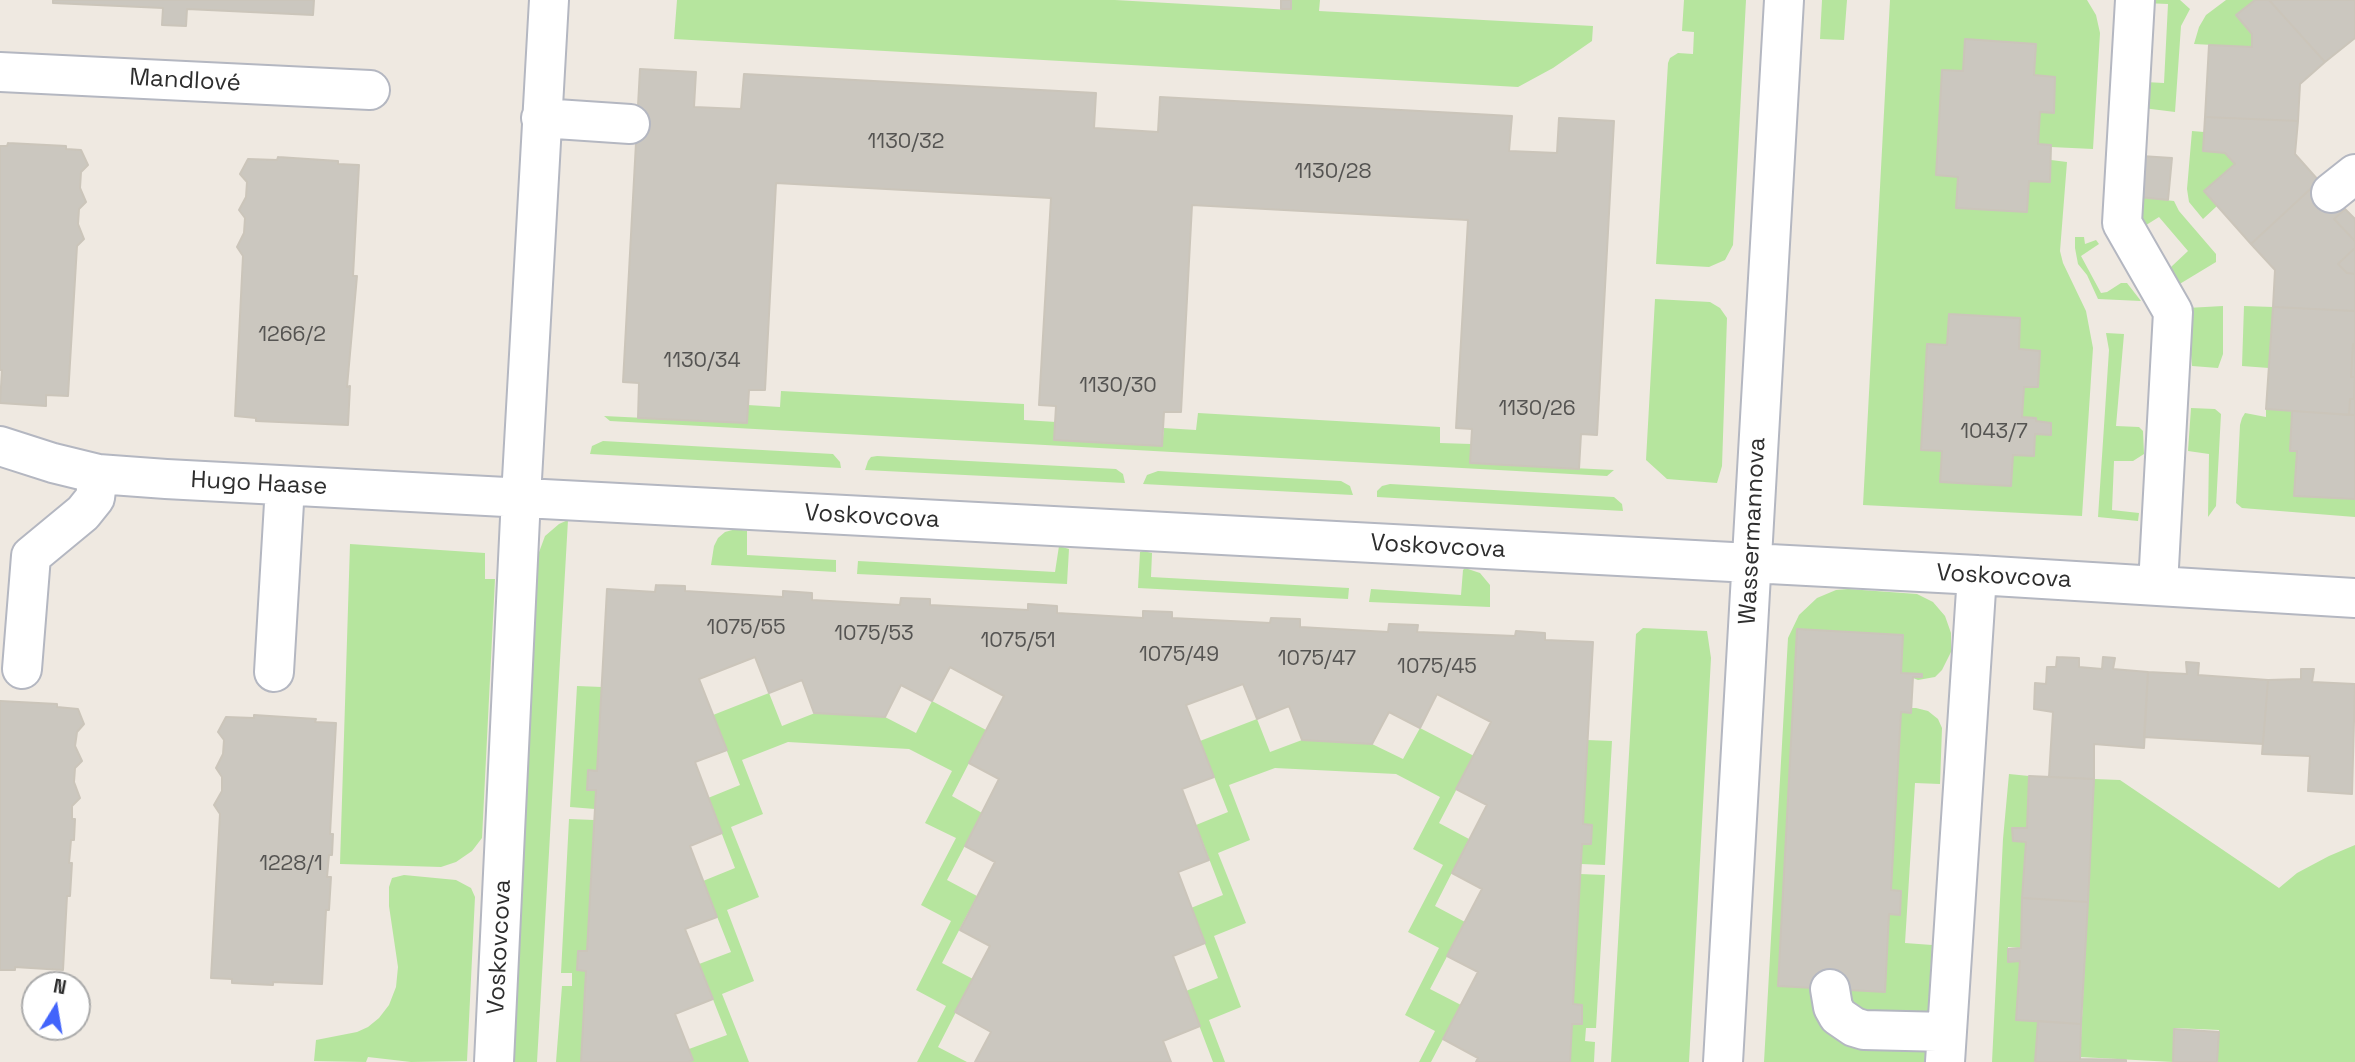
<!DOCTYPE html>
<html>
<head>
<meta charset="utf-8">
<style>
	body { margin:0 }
	#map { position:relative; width:2355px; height:1062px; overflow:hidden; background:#efe9e1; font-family:"Space Grotesk",sans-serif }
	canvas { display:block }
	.north { position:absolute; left:21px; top:971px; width:70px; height:70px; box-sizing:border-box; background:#fff; border:2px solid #ababab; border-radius:50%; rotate:11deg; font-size:19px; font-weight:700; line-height:28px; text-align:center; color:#2e2e2e }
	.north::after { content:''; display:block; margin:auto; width:24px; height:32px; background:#4264fb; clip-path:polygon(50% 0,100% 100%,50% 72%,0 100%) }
</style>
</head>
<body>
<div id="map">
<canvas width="2355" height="1062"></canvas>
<div class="north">N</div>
</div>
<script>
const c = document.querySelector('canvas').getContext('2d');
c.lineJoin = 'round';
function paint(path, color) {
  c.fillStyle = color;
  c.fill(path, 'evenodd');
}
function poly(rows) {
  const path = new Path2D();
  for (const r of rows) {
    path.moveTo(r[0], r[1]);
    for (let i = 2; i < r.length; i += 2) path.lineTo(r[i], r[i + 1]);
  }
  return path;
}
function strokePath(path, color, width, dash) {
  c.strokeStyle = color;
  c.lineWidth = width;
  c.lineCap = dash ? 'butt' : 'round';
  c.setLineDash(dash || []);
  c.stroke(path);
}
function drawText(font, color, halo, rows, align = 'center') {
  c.font = font + ' "Space Grotesk",sans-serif';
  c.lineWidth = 5;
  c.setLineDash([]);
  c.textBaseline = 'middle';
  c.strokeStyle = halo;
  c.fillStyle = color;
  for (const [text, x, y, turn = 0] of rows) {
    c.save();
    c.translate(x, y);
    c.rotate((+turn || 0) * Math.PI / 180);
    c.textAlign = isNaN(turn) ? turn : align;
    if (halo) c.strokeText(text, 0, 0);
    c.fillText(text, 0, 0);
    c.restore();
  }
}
paint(poly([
	[677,0,1115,0,1291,10,1292,0,1320,0,1319,11,1593,26,1592,41,1553,68,1518,87,674,39],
	[1684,0,1746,0,1733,245,1725,260,1709,267,1656,264,1668,63,1670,58,1678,53,1693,54,1694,32,1682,31],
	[1822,0,1847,0,1844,40,1820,39],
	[1890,0,2087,0,2096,15,2100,33,2093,149,2051,147,2051,145,2038,144,2040,112,2054,112,2055,77,2034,75,2036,44,1965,39,1963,71,1942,70,1936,175,1958,177,1956,208,2027,212,2029,181,2051,160,2067,162,2060,251,2063,263,2086,311,2093,348,2082,516,1863,505],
	[1950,314,2020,318,2019,349,2040,351,2038,387,2024,387,2022,417,2035,418,2036,421,2051,423,2050,434,2035,434,2034,456,2013,455,2011,486,1940,482,1942,451,1921,450,1927,344,1947,345],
	[2144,0,2180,0,2190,9,2181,26,2175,112,2143,108,2145,82,2164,83,2168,4,2143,3],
	[2226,0,2255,0,2252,47,2194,44,2199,27,2206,15],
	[2192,131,2204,132,2203,151,2225,153,2235,164,2204,191,2217,206,2203,219,2189,202,2187,189],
	[2139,197,2174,201,2179,211,2216,254,2216,262,2178,285,2170,273,2171,267,2188,251,2159,217,2143,227,2139,224],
	[2075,237,2084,237,2085,244,2096,240,2099,244,2081,256,2101,293,2107,292,2121,283,2127,283,2141,301,2098,299,2087,275,2078,264,2075,248],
	[1655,299,1710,302,1720,308,1727,318,1722,466,1717,483,1667,479,1646,460],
	[2223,306,2223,354,2218,368,2192,366,2187,308],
	[2244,306,2273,307,2269,368,2242,366],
	[2106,333,2124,334,2116,426,2139,427,2143,431,2144,454,2133,461,2114,461,2112,510,2139,513,2138,521,2098,517,2109,350],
	[781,391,1024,404,1024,420,1056,422,1055,440,1162,446,1164,428,1196,430,1198,413,1440,427,1440,443,1471,444,1470,463,1614,470,1607,476,610,421,604,416,746,423,748,405,780,407],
	[2191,408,2215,409,2221,414,2216,506,2208,517,2209,454,2188,451],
	[2266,409,2292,411,2290,450,2297,451,2294,496,2355,499,2355,517,2242,508,2236,503,2240,425,2242,418,2245,413,2266,417],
	[603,441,833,454,840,462,841,468,590,454,592,446],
	[877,456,1116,469,1123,474,1125,483,865,470,868,461,871,457],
	[1158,471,1341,481,1350,486,1353,495,1143,484,1147,475],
	[1390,484,1614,497,1622,504,1623,511,1377,497,1377,491,1382,486],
	[568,520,537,1062,513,1062,538,555,545,536,559,524],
	[736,529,747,531,747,555,836,560,836,572,711,565,714,546,718,538,725,532],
	[350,544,485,553,485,579,495,579,482,838,472,851,456,862,441,867,340,864],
	[1059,546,1069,549,1067,584,857,574,858,561,1055,572],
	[1143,551,1152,553,1151,577,1349,588,1348,599,1138,588,1140,552],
	[1465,568,1480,573,1490,585,1490,607,1369,602,1371,589,1461,595,1463,570],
	[1848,589,1917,594,1933,602,1945,616,1951,633,1951,652,1942,670,1935,677,1918,680,1913,678,1913,677,1922,676,1922,674,1901,673,1903,635,1797,629,1778,984,1849,991,1885,990,1889,914,1900,915,1901,891,1891,890,1901,712,1911,713,1912,708,1916,708,1928,711,1938,719,1942,728,1940,784,1915,783,1905,943,1932,945,1925,1062,1764,1062,1788,638,1799,615,1817,598,1836,590],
	[1643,628,1707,631,1711,658,1689,1062,1611,1062,1636,634],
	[577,686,602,687,597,771,588,771,587,789,596,790,595,809,570,807],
	[769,693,782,726,815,713,885,717,916,733,932,701,986,730,952,796,982,813,947,880,977,896,942,963,973,979,938,1047,967,1062,917,1062,946,1006,916,990,951,921,921,905,956,838,925,823,952,771,909,749,788,742,742,760,763,814,731,827,759,897,727,910,754,981,722,994,749,1062,688,1062,693,1060,689,1049,727,1035,699,964,731,952,703,881,735,868,708,798,740,785,713,715],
	[1257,719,1270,752,1302,740,1372,744,1403,759,1420,728,1474,756,1439,823,1469,839,1435,906,1465,922,1430,989,1461,1005,1431,1062,1419,1062,1435,1031,1405,1015,1439,948,1408,932,1443,865,1413,849,1440,797,1396,774,1275,768,1229,785,1250,840,1218,853,1246,923,1214,936,1241,1007,1209,1020,1225,1062,1213,1062,1186,991,1218,978,1191,908,1223,895,1196,825,1228,812,1200,741],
	[1587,740,1612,741,1605,865,1581,864,1582,844,1591,844,1592,826,1583,824],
	[2009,774,2029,776,2027,828,2012,828,2012,840,2027,841,2021,948,2008,947,2008,959,2020,961,2017,1019,2038,1021,2035,1062,1992,1062,2003,839],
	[2094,779,2120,780,2279,888,2297,873,2329,856,2355,845,2355,1062,2217,1062,2219,1030,2175,1028,2173,1062,2080,1057],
	[569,819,594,820,587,951,578,951,577,970,586,971,581,1062,556,1062,562,986,572,986,572,973,561,973],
	[1580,874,1605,875,1596,1028,1586,1028,1585,1041,1595,1042,1594,1062,1570,1062,1572,1024,1582,1024,1582,1005,1573,1004],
	[404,875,456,880,471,888,475,897,467,1061,411,1062,368,1057,366,1062,314,1061,316,1040,357,1032,368,1027,379,1018,389,1005,396,987,398,967,389,906,389,887,392,878]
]), '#b6e59e');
const building = poly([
	[53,0,314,0,313,15,187,9,186,26,162,25,163,8,53,3,53,0],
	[1281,0,1291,0,1291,9,1281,9,1281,0],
	[2255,0,2269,0,2325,62,2300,84,2298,121,2205,117,2209,45,2252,47,2252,34,2236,15,2255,0],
	[2269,0,2355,0,2355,38,2325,62,2269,0],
	[1965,39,2036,44,2034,75,2055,77,2054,113,2040,112,2038,144,2051,145,2050,182,2029,181,2027,212,1956,208,1958,177,1936,175,1942,70,1963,71,1965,39],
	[640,69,696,72,694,107,741,109,744,74,1096,93,1094,128,1158,132,1160,97,1512,116,1509,151,1557,153,1559,118,1614,121,1597,435,1581,434,1579,469,1470,463,1472,429,1456,428,1468,220,1192,205,1181,412,1164,412,1162,446,1054,440,1056,406,1039,405,1051,198,776,183,765,390,749,390,747,423,638,418,639,383,623,382,640,69],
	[2205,117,2298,121,2295,154,2319,181,2251,244,2204,191,2235,164,2225,153,2203,151,2205,117],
	[8,143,66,146,66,149,81,150,88,165,81,172,80,188,86,202,79,209,78,224,84,239,77,246,68,396,46,395,46,406,0,403,2,370,0,370,0,146,7,146,8,143],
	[2141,156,2172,158,2168,200,2139,197,2141,156],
	[278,157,338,161,338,164,359,165,353,276,357,276,347,387,350,386,348,425,256,421,256,418,235,416,243,256,237,247,244,233,245,218,239,210,246,197,247,182,240,174,248,159,277,160,278,157],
	[2319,181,2345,209,2334,219,2355,241,2355,248,2338,264,2347,273,2355,274,2355,311,2273,307,2275,270,2251,244,2319,181],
	[2345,209,2355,219,2355,241,2334,219,2345,209],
	[2355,248,2355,274,2347,273,2338,264,2355,248],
	[2273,307,2355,311,2355,344,2353,344,2351,377,2355,377,2354,399,2350,399,2349,415,2266,409,2273,307],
	[1949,314,2020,318,2019,349,2040,351,2038,387,2024,387,2022,417,2036,418,2036,421,2051,423,2051,435,2035,434,2034,456,2013,455,2011,486,1940,482,1942,451,1921,450,1927,344,1947,345,1949,314],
	[2353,344,2355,344,2355,377,2351,377,2353,344],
	[2355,387,2355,415,2349,415,2350,399,2354,399,2355,387],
	[2292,411,2355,415,2355,499,2294,496,2297,451,2290,451,2292,411],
	[656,585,685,586,685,591,783,597,783,591,812,593,812,600,900,605,901,598,930,599,930,605,1028,610,1028,604,1057,606,1057,613,1143,618,1143,611,1172,612,1172,618,1270,623,1271,618,1300,619,1300,627,1388,632,1389,624,1418,625,1417,632,1515,636,1516,631,1545,633,1545,640,1593,642,1583,824,1592,825,1591,844,1582,844,1573,1004,1582,1005,1582,1024,1572,1024,1570,1062,1476,1062,1478,1058,1443,1039,1478,972,1447,956,1482,889,1452,873,1487,805,1456,789,1491,722,1437,694,1420,728,1389,712,1372,744,1302,740,1289,706,1257,719,1243,684,1186,705,1214,777,1182,789,1209,860,1178,872,1205,943,1173,956,1200,1026,1163,1041,1171,1062,975,1062,991,1032,955,1012,990,946,960,930,995,862,965,846,999,779,969,763,1004,696,950,667,932,701,901,685,885,717,814,713,802,680,769,693,755,657,699,679,727,750,695,762,722,833,690,846,717,917,685,929,713,999,675,1014,693,1060,688,1062,581,1062,586,971,577,970,578,951,587,951,596,790,587,790,588,770,597,771,607,589,655,592,656,585],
	[1797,629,1903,635,1901,673,1922,674,1922,677,1913,677,1911,713,1901,712,1891,890,1901,891,1900,915,1889,914,1885,992,1778,986,1797,629],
	[2057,657,2079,658,2079,667,2102,669,2103,657,2115,658,2113,669,2148,672,2144,748,2094,744,2094,779,2049,777,2053,712,2034,709,2035,683,2046,684,2047,667,2056,667,2057,657],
	[2186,662,2199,663,2198,675,2268,680,2263,744,2144,737,2148,672,2187,674,2186,662],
	[2301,669,2314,669,2312,682,2355,684,2352,794,2308,791,2310,756,2262,754,2268,680,2301,679,2301,669],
	[0,701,57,704,57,707,78,709,84,724,77,732,75,746,82,761,75,768,74,782,80,798,72,806,72,819,75,819,74,840,71,840,69,863,72,863,70,896,67,896,63,970,15,967,15,970,0,970,0,701],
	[254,715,316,719,315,722,336,723,330,834,333,834,332,855,329,855,327,877,331,877,329,910,326,910,322,984,273,982,273,985,232,983,232,979,211,978,220,814,214,805,222,791,222,777,216,768,223,754,224,740,218,732,226,717,254,718,254,715],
	[2029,776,2094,779,2088,902,2022,898,2026,842,2013,841,2012,828,2027,828,2029,776],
	[2022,898,2088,902,2081,1024,2016,1020,2020,961,2008,962,2008,949,2021,948,2022,898],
	[2038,1021,2081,1024,2080,1059,2126,1060,2126,1062,2035,1062,2038,1021],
	[2174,1029,2219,1032,2217,1062,2173,1062,2174,1029]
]);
paint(building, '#cbc7bf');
strokePath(building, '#cbc5ba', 2);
const minor = poly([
	[2135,0,2122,223,2173,312,2158,585],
	[0,72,370,90],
	[541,118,630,124],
	[2331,193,2355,174],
	[0,446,53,463,98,474,166,479,1977,575,2355,598],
	[22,669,31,556,83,513,95,498,98,474],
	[274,672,285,486],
	[1830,989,1833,1007,1838,1016,1854,1027,1864,1030,1947,1032],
	[494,1062,521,497,549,0],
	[1723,1062,1784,0],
	[1945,1062,1977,575]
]);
strokePath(minor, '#b4b7c1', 42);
strokePath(minor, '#fff', 38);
drawText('21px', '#555452', null, [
	["1130/32",906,142],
	["1130/28",1333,172],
	["1266/2",292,335],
	["1130/34",702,361],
	["1130/30",1118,386],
	["1130/26",1537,409],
	["1043/7",1994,432],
	["1075/55",746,628],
	["1075/53",874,634],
	["1075/51",1018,641],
	["1075/49",1179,655],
	["1075/47",1317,659],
	["1075/45",1437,667],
	["1228/1",291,864]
]);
drawText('24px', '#2e2e2e', '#fff', [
	["Mandlové",185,81,3],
	["Hugo Haase",259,484,3],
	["Voskovcova",872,517,3],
	["Wassermannova",1753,531,-87],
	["Voskovcova",1438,547,3],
	["Voskovcova",2004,577,3],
	["Voskovcova",500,947,-87]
]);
</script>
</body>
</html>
